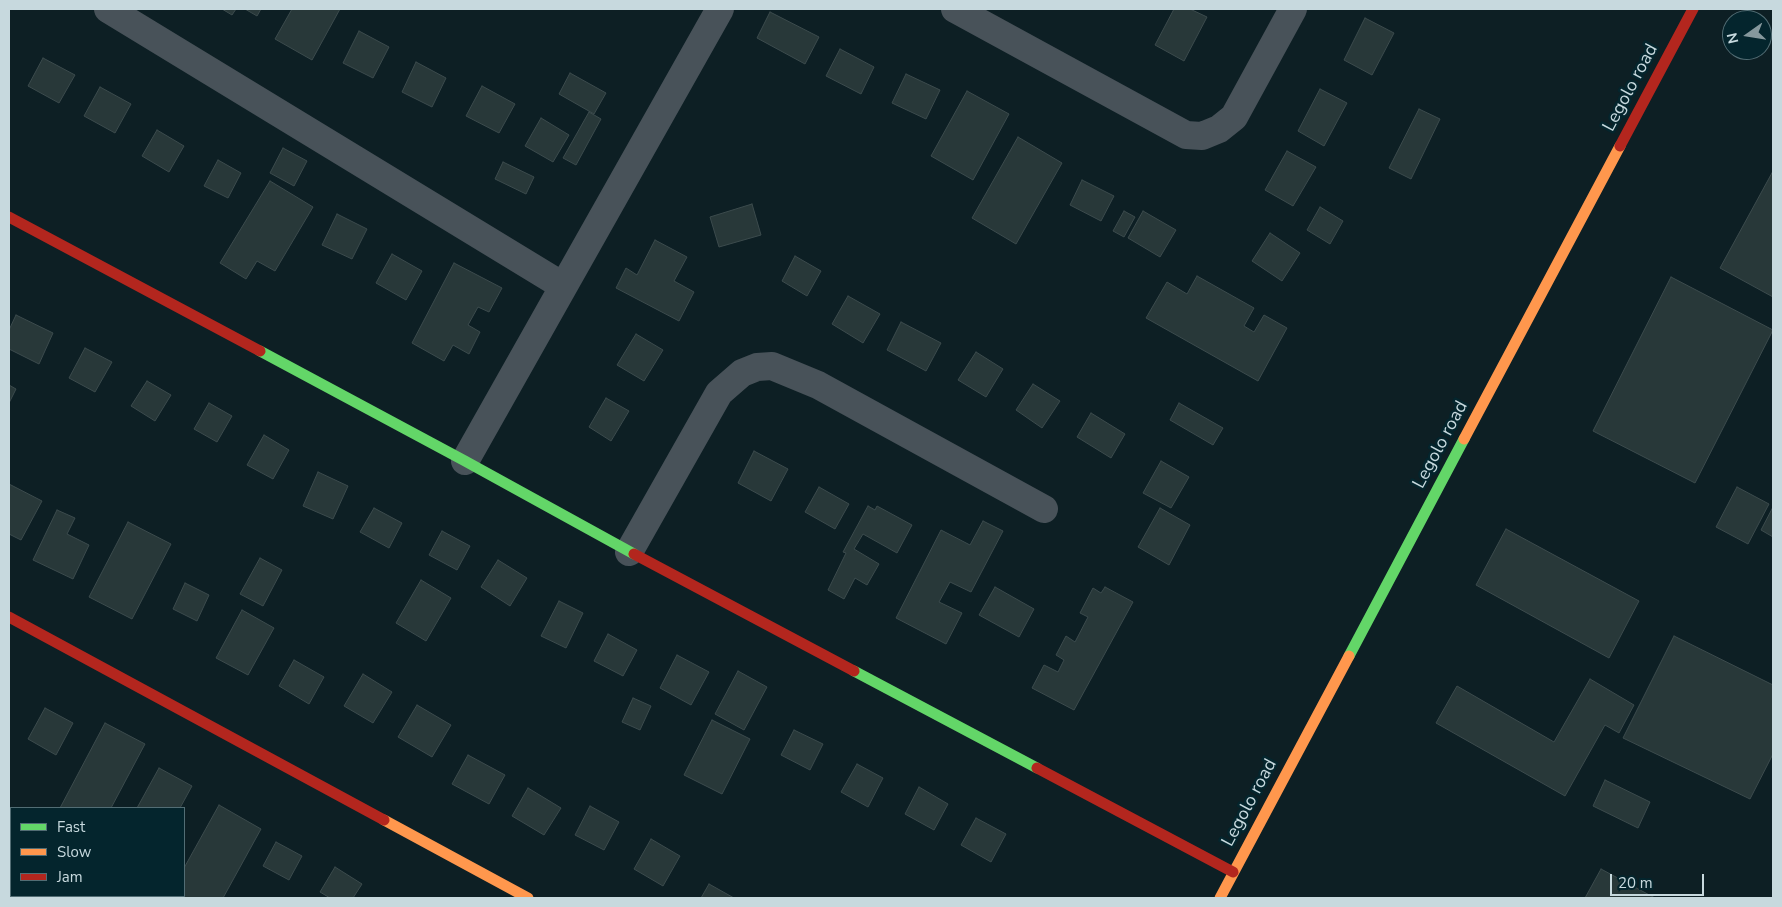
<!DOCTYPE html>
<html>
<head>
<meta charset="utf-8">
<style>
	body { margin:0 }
	#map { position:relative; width:1782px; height:907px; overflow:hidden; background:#0d1f24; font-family:"Nunito Sans",sans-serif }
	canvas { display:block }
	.frame { position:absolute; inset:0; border:10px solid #c7d9de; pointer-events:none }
	.legend { position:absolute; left:10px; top:807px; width:175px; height:90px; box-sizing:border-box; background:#04252d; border:1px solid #526d74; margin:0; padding:6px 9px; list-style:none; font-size:15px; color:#c7d9de }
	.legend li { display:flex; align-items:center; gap:10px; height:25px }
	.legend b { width:25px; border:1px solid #526d74 }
	.north { position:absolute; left:1722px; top:10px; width:50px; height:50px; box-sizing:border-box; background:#04252d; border:1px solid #526d74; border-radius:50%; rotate:257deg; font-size:14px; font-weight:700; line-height:20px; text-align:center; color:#c7d9de }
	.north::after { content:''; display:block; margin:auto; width:18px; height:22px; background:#86989d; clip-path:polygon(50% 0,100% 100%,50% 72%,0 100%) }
	.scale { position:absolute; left:1610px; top:874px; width:94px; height:22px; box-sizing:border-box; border:2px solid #c7d9de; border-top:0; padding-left:6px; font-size:15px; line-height:18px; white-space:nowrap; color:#c7d9de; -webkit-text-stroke:4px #04252d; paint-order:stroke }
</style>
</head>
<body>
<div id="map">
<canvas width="1782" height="907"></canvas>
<div class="frame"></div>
<ul class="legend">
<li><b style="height:6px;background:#63d668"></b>Fast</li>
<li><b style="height:6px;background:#ff974d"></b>Slow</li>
<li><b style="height:6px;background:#b3261e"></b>Jam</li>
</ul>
<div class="north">N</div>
<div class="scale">20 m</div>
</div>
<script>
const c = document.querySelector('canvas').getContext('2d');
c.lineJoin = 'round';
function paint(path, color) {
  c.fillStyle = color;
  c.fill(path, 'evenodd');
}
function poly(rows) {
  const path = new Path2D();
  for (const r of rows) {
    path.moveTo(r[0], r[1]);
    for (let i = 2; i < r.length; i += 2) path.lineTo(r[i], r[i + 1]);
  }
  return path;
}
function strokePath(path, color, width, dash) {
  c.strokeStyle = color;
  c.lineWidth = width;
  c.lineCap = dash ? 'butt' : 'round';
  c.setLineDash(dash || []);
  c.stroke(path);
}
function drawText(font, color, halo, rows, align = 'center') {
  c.font = font + ' "Nunito Sans",sans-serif';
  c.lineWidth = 5;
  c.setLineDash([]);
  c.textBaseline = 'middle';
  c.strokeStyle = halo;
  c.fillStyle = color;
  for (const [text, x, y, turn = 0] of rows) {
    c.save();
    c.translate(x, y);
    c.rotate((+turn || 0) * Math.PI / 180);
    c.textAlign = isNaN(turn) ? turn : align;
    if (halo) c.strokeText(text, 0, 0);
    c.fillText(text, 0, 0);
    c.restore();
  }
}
const building = poly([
	[222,9,236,9,232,15,222,9],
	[245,9,261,9,257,16,245,9],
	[292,9,340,9,312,60,275,39,292,9],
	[1174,9,1190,9,1207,17,1184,61,1155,45,1174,9],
	[770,12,819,37,805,64,757,38,770,12],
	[1365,18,1394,33,1372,75,1344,60,1365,18],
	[359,31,389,47,373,78,343,63,359,31],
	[840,49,874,67,861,94,826,76,840,49],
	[43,58,75,75,59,103,28,86,43,58],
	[416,62,446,78,432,107,402,92,416,62],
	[570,73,606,93,594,114,559,94,570,73],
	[906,74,940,90,926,119,892,103,906,74],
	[482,86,515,104,499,133,466,116,482,86],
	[100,87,131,104,115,133,84,116,100,87],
	[1320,89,1347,103,1324,146,1298,131,1320,89],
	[967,91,1009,114,973,180,931,156,967,91],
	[1419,109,1440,119,1411,179,1389,168,1419,109],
	[589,112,601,119,576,165,563,158,589,112],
	[541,118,569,135,553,162,525,146,541,118],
	[157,130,184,146,169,172,142,156,157,130],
	[1018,137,1062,163,1016,244,972,218,1018,137],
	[283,148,307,161,294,186,270,173,283,148],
	[1287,151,1316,167,1293,206,1265,190,1287,151],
	[218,160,241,173,228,198,204,186,218,160],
	[503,162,534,177,526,194,495,179,503,162],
	[1773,171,1773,297,1720,268,1773,171],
	[1082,180,1114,196,1101,221,1070,205,1082,180],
	[270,181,313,207,275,271,257,261,246,279,220,263,270,181],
	[752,204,761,235,719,247,710,217,752,204],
	[1320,207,1343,221,1330,244,1307,230,1320,207],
	[1124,211,1135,217,1124,237,1113,231,1124,211],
	[1143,211,1176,230,1160,257,1128,238,1143,211],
	[337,214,367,229,352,259,322,245,337,214],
	[1270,233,1300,253,1282,281,1252,261,1270,233],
	[655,240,687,257,674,281,694,292,679,321,616,288,626,268,637,275,655,240],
	[392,254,422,271,406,300,376,283,392,254],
	[795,256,821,271,807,296,782,281,795,256],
	[454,263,502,288,489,312,478,307,468,325,480,332,469,354,453,345,444,361,412,343,454,263],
	[1197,276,1254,308,1244,326,1254,332,1264,315,1287,328,1258,381,1146,318,1167,282,1187,294,1197,276],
	[1671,277,1773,330,1695,483,1593,431,1671,277],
	[848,296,880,314,863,343,832,324,848,296],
	[16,315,53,333,39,364,9,349,9,330,16,315],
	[901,322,941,343,926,371,887,350,901,322],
	[636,334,663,350,644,381,617,365,636,334],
	[85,348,112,362,95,392,69,378,85,348],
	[976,352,1003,369,986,397,958,380,976,352],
	[147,381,171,395,155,421,131,406,147,381],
	[1033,384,1060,401,1042,428,1016,410,1033,384],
	[9,385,16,389,9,403,9,385],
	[606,398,629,411,611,441,589,427,606,398],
	[209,403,232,416,217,442,194,429,209,403],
	[1179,403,1223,428,1213,445,1170,420,1179,403],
	[1091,413,1125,434,1111,458,1077,437,1091,413],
	[264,435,289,450,273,479,247,465,264,435],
	[754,451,788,469,771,501,738,483,754,451],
	[1161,461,1189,477,1171,508,1143,493,1161,461],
	[318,472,348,486,333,519,303,506,318,472],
	[9,484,42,501,21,540,9,534,9,484],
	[819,487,849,504,835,529,805,512,819,487],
	[1737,487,1769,504,1748,544,1716,527,1737,487],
	[868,506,875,510,877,506,912,525,897,553,863,534,854,549,879,564,867,585,855,578,844,599,828,590,846,553,843,552,868,506],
	[1773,507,1773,537,1761,530,1773,507],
	[374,508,402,523,389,548,360,532,374,508],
	[1160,508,1190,525,1169,565,1138,547,1160,508],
	[57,510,75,518,67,534,89,545,73,579,33,560,57,510],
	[983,521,1003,531,971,592,950,582,939,602,962,613,946,644,896,618,941,530,970,545,983,521],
	[128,522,171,544,132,619,89,597,128,522],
	[1506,529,1639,601,1609,658,1476,585,1506,529],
	[442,531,470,546,457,570,429,555,442,531],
	[260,558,282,570,263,606,240,594,260,558],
	[498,560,527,578,510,606,481,587,498,560],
	[421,580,451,598,426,641,396,623,421,580],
	[185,583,209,595,197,621,173,609,185,583],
	[995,587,1034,609,1019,637,979,615,995,587],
	[1105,587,1133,602,1074,710,1032,688,1044,665,1058,672,1064,660,1056,655,1066,636,1075,642,1088,617,1080,613,1093,588,1101,593,1105,587],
	[559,601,583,613,566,648,541,636,559,601],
	[242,610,274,628,248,675,216,658,242,610],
	[608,634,637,650,623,676,594,661,608,634],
	[1674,636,1773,685,1773,754,1750,799,1623,738,1674,636],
	[677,655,709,672,691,705,660,688,677,655],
	[294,660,324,677,309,704,279,686,294,660],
	[738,671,767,687,744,730,715,714,738,671],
	[363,674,392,692,373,723,344,706,363,674],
	[1590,679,1634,705,1619,733,1605,725,1565,796,1436,723,1457,686,1554,742,1590,679],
	[633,698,651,706,640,730,622,722,633,698],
	[417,705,451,725,432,757,398,737,417,705],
	[45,708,73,723,56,755,28,739,45,708],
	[712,720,750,739,722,794,684,775,712,720],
	[105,723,145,744,111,808,60,808,105,723],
	[794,730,823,744,810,770,781,755,794,730],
	[468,755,505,775,489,804,452,784,468,755],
	[857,764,883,778,868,807,841,792,857,764],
	[159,768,192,786,180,808,137,808,159,768],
	[1605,780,1650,802,1638,828,1593,806,1605,780],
	[919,787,948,804,934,830,905,814,919,787],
	[528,788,561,808,544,835,512,816,528,788],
	[219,805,261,829,223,898,176,898,171,896,184,896,184,868,219,805],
	[590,806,619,822,604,850,575,835,590,806],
	[976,818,1006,834,991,862,961,845,976,818],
	[651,839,680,856,663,886,634,869,651,839],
	[276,842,302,856,289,880,263,866,276,842],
	[335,867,362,884,353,898,330,898,320,892,335,867],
	[1601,869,1655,898,1585,898,1601,869],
	[709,884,734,898,701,898,709,884]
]);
paint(building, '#283839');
strokePath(building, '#3c4b4d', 1);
strokePath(poly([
	[108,9,563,286],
	[955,9,1186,135,1202,136,1219,129,1234,117,1293,9],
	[465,461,720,9],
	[629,552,719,393,742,373,757,367,772,366,818,385,1044,509]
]), '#485259', 28);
strokePath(poly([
	[260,351,465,461,634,554],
	[1349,656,1464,439],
	[854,671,1037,768]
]), '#63d668', 11);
strokePath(poly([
	[1464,439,1620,146],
	[384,820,528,898],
	[1220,898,1349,656]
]), '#ff974d', 11);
strokePath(poly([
	[1620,146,1693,9],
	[9,217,260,351],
	[634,554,854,671],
	[9,617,384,820],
	[1037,768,1233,872]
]), '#b3261e', 11);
drawText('18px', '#c7d9de', '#04252d', [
	["Legolo road",1631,88,-62],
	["Legolo road",1441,445,-62],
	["Legolo road",1250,803,-62]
]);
</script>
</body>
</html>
